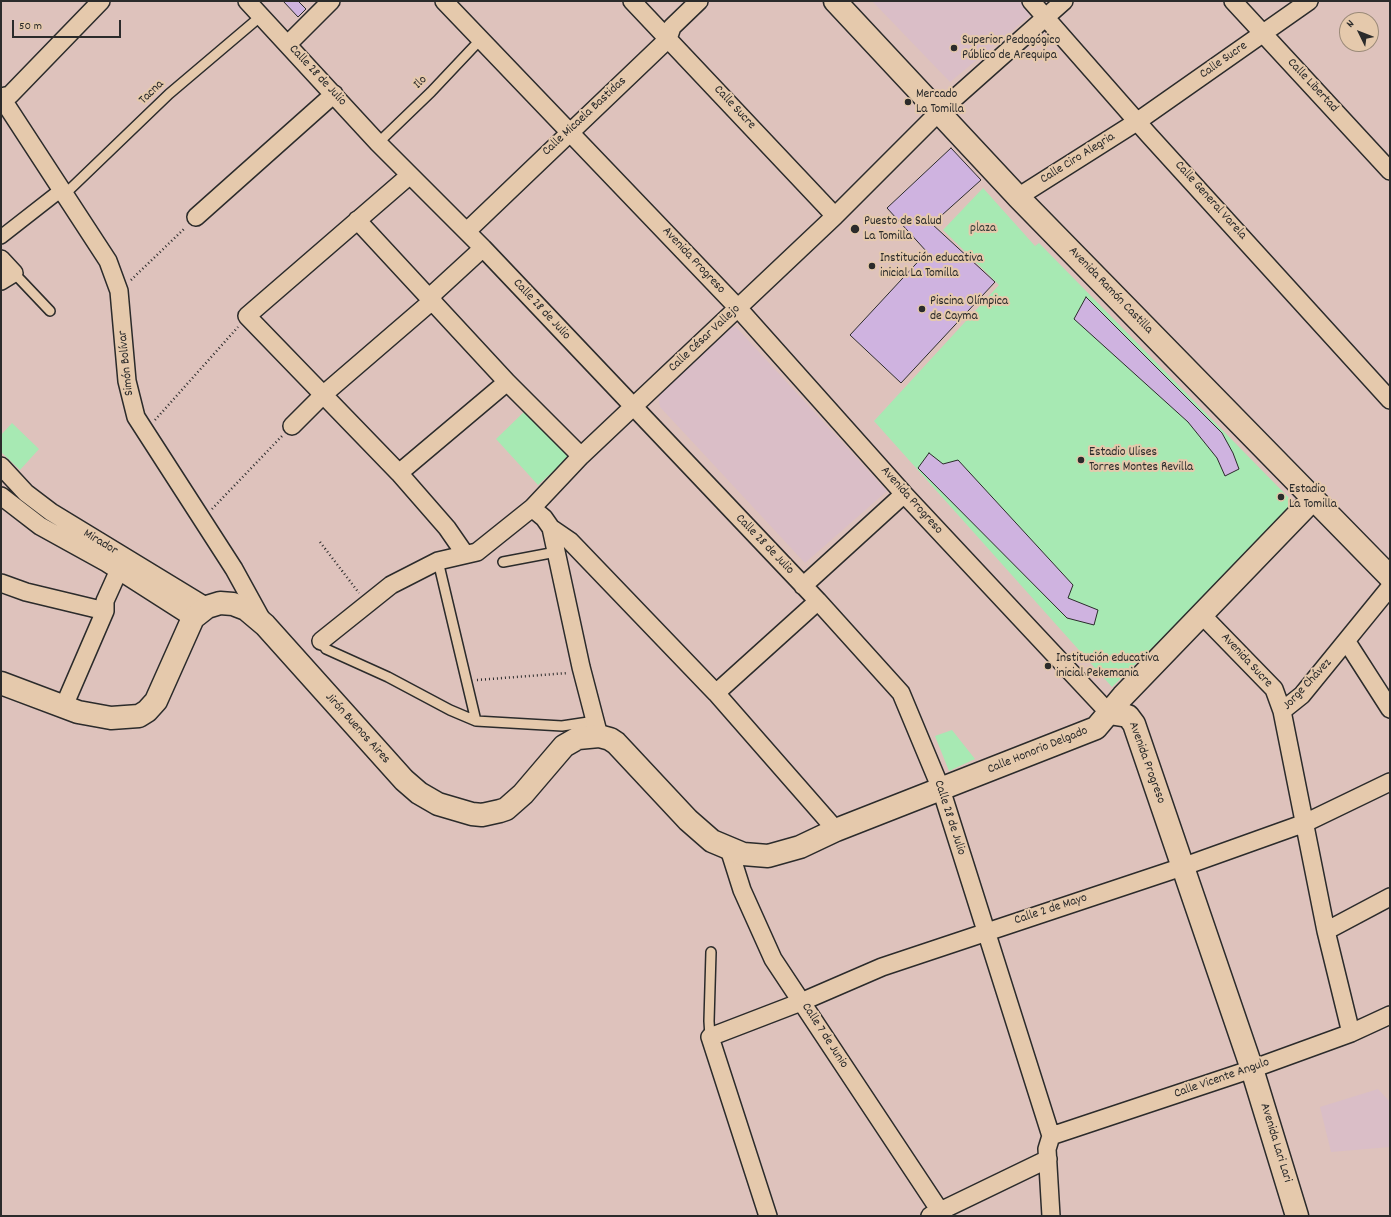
<!DOCTYPE html>
<html>
<head>
<meta charset="utf-8">
<style>
	body { margin:0 }
	#map { position:relative; width:1391px; height:1217px; overflow:hidden; background:#dec2bc; font-family:Dekko,sans-serif }
	canvas { display:block }
	.frame { position:absolute; inset:0; border:2px solid #2b2b2b; pointer-events:none }
	.north { position:absolute; left:1339px; top:12px; width:40px; height:40px; box-sizing:border-box; background:#e5c9ac; border:1px solid #9b8a78; border-radius:50%; rotate:313deg; font-size:11px; font-weight:700; line-height:16px; text-align:center; color:#2b2b2b }
	.north::after { content:''; display:block; margin:auto; width:14px; height:18px; background:#2b2b2b; clip-path:polygon(50% 0,100% 100%,50% 72%,0 100%) }
	.scale { position:absolute; left:12px; top:20px; width:109px; height:18px; box-sizing:border-box; border:2px solid #2b2b2b; border-top:0; padding-left:5px; font-size:12px; line-height:14px; white-space:nowrap; color:#2b2b2b; -webkit-text-stroke:3px #e5c9ac; paint-order:stroke }
</style>
</head>
<body>
<div id="map">
<canvas width="1391" height="1217"></canvas>
<div class="frame"></div>
<div class="north">N</div>
<div class="scale">50 m</div>
</div>
<script>
const c = document.querySelector('canvas').getContext('2d');
c.lineJoin = 'round';
function paint(path, color) {
  c.fillStyle = color;
  c.fill(path, 'evenodd');
}
function poly(rows) {
  const path = new Path2D();
  for (const r of rows) {
    path.moveTo(r[0], r[1]);
    for (let i = 2; i < r.length; i += 2) path.lineTo(r[i], r[i + 1]);
  }
  return path;
}
function strokePath(path, color, width, dash) {
  c.strokeStyle = color;
  c.lineWidth = width;
  c.lineCap = dash ? 'butt' : 'round';
  c.setLineDash(dash || []);
  c.stroke(path);
}
function drawText(font, color, halo, rows, align = 'center') {
  c.font = font + ' Dekko,sans-serif';
  c.lineWidth = 4;
  c.setLineDash([]);
  c.textBaseline = 'middle';
  c.strokeStyle = halo;
  c.fillStyle = color;
  for (const [text, x, y, turn = 0] of rows) {
    c.save();
    c.translate(x, y);
    c.rotate((+turn || 0) * Math.PI / 180);
    c.textAlign = isNaN(turn) ? turn : align;
    if (halo) c.strokeText(text, 0, 0);
    c.fillText(text, 0, 0);
    c.restore();
  }
}
paint(poly([
	[872,1,1019,1,1032,14,950,82],
	[730,327,736,327,887,491,805,563,660,407,658,396],
	[1378,1089,1390,1102,1390,1147,1331,1152,1320,1107]
]), '#dabec7');
paint(poly([
	[983,188,1035,246,1039,243,1291,500,1289,514,1112,687,874,421,999,285,943,230],
	[526,410,569,457,538,485,496,439],
	[12,423,39,449,20,470,1,452,1,435],
	[952,730,975,759,949,771,935,736]
]), '#a7e9b3');
const building = poly([
	[283,1,298,1,306,9,298,17,283,1],
	[951,148,981,180,932,224,995,282,901,383,850,335,927,252,887,208,951,148],
	[1086,297,1222,433,1233,453,1239,469,1225,476,1217,458,1188,422,1074,319,1086,297],
	[929,453,943,464,958,460,1073,585,1068,598,1098,610,1094,625,1067,618,918,468,929,453]
]);
paint(building, '#cfb3e0');
strokePath(building, '#2b2b2b', 1);
const service = poly([
	[378,143,431,92,481,39],
	[65,194,169,94,261,16],
	[14,273,50,311],
	[438,561,476,721],
	[503,562,556,552],
	[321,641,326,649,388,677,450,710,476,721,562,726,595,721],
	[710,1037,709,1021,711,952]
]);
const pedestrian = poly([
	[1,237,56,194,65,194]
]);
const minor = poly([
	[247,1,378,143,483,248,818,601,901,693,941,789,1051,1136,1047,1149,1051,1216],
	[444,1,738,308,904,494,1109,713],
	[632,1,835,216],
	[1031,1,1148,134,1390,400],
	[1233,1,1390,171],
	[288,44,331,1],
	[1,97,108,261,119,291,127,381,136,417,234,569,262,620],
	[1,97,10,95,101,1],
	[410,175,247,316,399,473,447,528,465,554],
	[1018,197,1138,121,1309,1],
	[196,217,334,94],
	[357,220,507,382,581,456],
	[467,231,668,39,672,27,699,1],
	[1,259,14,273,1,281],
	[292,426,324,394,432,301,434,293,483,248],
	[1,466,26,493,51,512,207,607],
	[399,473,507,382],
	[1,496,40,526,107,563,193,618],
	[532,508,544,518,551,528,570,541,716,693,836,830],
	[551,528,581,667,599,736],
	[1,583,26,592,105,611],
	[803,586,904,494],
	[1202,615,1274,689,1282,711,1326,931],
	[321,641,391,585,438,561,477,552,532,508,581,456,835,216,938,113,1064,1],
	[1347,642,1390,709],
	[716,693,818,601],
	[64,706,105,611,105,601,123,561],
	[1282,711,1302,695,1390,587],
	[729,849,742,890,773,959,940,1211],
	[1351,1033,1326,931,1390,897],
	[1051,1136,1252,1069,1351,1033,1390,1015],
	[768,1216,710,1037,801,1002,882,967,1182,867,1305,823,1390,782],
	[930,1216,1048,1159]
]);
const tertiary = poly([
	[1,683,78,712,111,718,139,716,147,711,156,701,193,618,207,607,220,603,233,604,246,609,265,625,404,780,419,793,438,804,472,814,482,815,500,811,506,809,523,794,564,746,578,738,599,736,610,739,616,743,688,820,712,841,743,854,768,856,800,847,836,830,1096,728,1123,696,1313,499],
	[1109,713,1128,716,1134,724,1252,1069,1297,1216]
]);
const secondary = poly([
	[835,1,1018,197,1390,577]
]);
strokePath(service, '#2b2b2b', 12);
strokePath(pedestrian, '#2b2b2b', 16);
strokePath(minor, '#2b2b2b', 20);
strokePath(tertiary, '#2b2b2b', 25);
strokePath(secondary, '#2b2b2b', 25);
strokePath(poly([
	[131,280,185,228],
	[155,420,238,327],
	[212,509,282,436],
	[320,542,359,593],
	[477,680,568,673]
]), '#2b2b2b', 2.5, [1, 3]);
strokePath(service, '#e5c9ac', 9);
strokePath(pedestrian, '#e5c9ac', 13);
strokePath(minor, '#e5c9ac', 17);
strokePath(tertiary, '#e5c9ac', 22);
strokePath(secondary, '#e5c9ac', 22);
for (const [x, y, r, color] of [
	[954,48,4,"#2b2b2b"],
	[908,102,4,"#2b2b2b"],
	[855,229,5,"#2b2b2b"],
	[872,266,4,"#2b2b2b"],
	[922,309,4,"#2b2b2b"],
	[1081,460,4,"#2b2b2b"],
	[1281,497,4,"#2b2b2b"],
	[1048,666,4,"#2b2b2b"]
]) {
  const dot = new Path2D();
  dot.arc(x, y, r, 0, 2 * Math.PI);
  c.fillStyle = color;
  c.fill(dot);
  strokePath(dot, '#e5c9ac', 1.5);
}
drawText('13px', '#2b2b2b', '#e5c9ac', [
	["Superior Pedagógico",962,41],
	["Público de Arequipa",962,56],
	["Mercado",916,95],
	["La Tomilla",916,110],
	["Puesto de Salud",864,222],
	["La Tomilla",864,237],
	["Institución educativa",880,259],
	["inicial La Tomilla",880,274],
	["Piscina Olímpica",930,302],
	["de Cayma",930,317],
	["Estadio Ulises",1089,453],
	["Torres Montes Revilla",1089,468],
	["Estadio",1289,490],
	["La Tomilla",1289,505],
	["Institución educativa",1056,659],
	["inicial Pekemania",1056,674]
], 'left');
drawText('13px', '#2b2b2b', '#e5c9ac', [
	["Calle Sucre",1224,61,-35],
	["Calle 28 de Julio",317,76,47],
	["Ilo",421,83,-45],
	["Calle Libertad",1312,86,47],
	["Tacna",152,93,-44],
	["Calle Sucre",734,108,47],
	["Calle Micaela Bastidas",585,117,-43],
	["Calle Ciro Alegria",1078,159,-32],
	["Calle General Varela",1210,201,48],
	["Avenida Progreso",693,261,47],
	["Avenida Ramón Castilla",1110,291,46],
	["Calle 28 de Julio",541,310,47],
	["Calle César Vallejo",705,339,-43],
	["Simón Bolívar",127,363,-96],
	["Avenida Progreso",911,501,48],
	["Mirador",100,543,31],
	["Calle 28 de Julio",764,545,46],
	["Avenida Sucre",1246,661,47],
	["Jorge Chávez",1308,685,-47],
	["Jirón Buenos Aires",357,729,48],
	["Calle Honorio Delgado",1038,751,-22],
	["Avenida Progreso",1146,763,70],
	["Calle 28 de Julio",949,818,72],
	["Calle 2 de Mayo",1051,910,-18],
	["Calle 7 de Junio",824,1036,57],
	["Calle Vicente Angulo",1222,1079,-19],
	["Avenida Lari Lari",1275,1143,73]
]);
drawText('13px', '#373e39', '#e5c9ac', [
	["plaza",983,229]
]);
</script>
</body>
</html>
